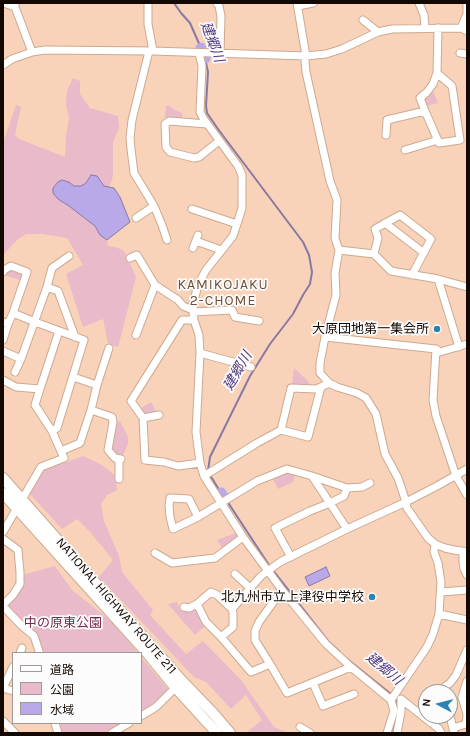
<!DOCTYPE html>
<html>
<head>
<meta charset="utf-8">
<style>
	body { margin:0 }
	#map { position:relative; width:470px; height:736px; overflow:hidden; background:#f9d3b9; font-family:Karla,"Noto Sans JP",sans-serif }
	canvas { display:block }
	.frame { position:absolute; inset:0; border:4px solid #140802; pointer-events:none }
	.legend { position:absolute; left:12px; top:652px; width:130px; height:72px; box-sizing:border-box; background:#fcfcfc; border:1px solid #9f9a98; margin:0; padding:5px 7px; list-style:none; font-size:12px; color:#140802 }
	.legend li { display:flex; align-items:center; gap:8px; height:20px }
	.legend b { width:20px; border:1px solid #9f9a98 }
	.north { position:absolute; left:418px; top:684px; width:40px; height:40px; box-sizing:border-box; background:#fcfcfc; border:1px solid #9f9a98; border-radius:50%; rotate:277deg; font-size:11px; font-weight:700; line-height:16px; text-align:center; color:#140802 }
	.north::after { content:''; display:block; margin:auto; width:14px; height:18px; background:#2a83b1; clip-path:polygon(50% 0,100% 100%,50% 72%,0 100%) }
</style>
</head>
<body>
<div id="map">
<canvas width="470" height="736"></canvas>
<div class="frame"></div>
<ul class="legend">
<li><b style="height:5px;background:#fff"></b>道路</li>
<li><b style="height:11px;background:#e9baca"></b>公園</li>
<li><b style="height:11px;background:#baa9e9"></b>水域</li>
</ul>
<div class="north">N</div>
</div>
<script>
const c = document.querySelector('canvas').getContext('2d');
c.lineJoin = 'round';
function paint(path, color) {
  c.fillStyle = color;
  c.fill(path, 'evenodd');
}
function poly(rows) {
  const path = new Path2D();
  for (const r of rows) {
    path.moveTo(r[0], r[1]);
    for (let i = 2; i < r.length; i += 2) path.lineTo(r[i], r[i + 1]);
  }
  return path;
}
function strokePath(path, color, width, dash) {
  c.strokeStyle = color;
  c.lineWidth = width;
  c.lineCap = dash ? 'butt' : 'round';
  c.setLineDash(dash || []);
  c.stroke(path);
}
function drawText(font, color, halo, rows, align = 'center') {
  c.font = font + ' Karla,"Noto Sans JP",sans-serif';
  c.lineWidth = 3.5;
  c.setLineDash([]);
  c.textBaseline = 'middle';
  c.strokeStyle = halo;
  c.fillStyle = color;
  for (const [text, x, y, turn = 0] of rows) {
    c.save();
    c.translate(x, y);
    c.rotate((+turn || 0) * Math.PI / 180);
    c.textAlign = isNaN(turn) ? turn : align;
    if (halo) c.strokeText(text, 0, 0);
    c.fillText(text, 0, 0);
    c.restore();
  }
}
paint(poly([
	[73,78,80,81,80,94,90,108,118,116,119,128,113,143,113,174,112,180,109,187,104,186,97,176,88,179,86,183,81,186,74,186,69,182,62,180,58,182,53,188,58,199,69,206,95,226,100,235,107,240,108,246,116,247,124,251,136,277,118,347,108,343,103,319,83,327,66,274,83,265,67,238,43,234,26,234,17,240,3,255,3,143,16,105,21,107,15,135,19,139,65,157,66,136,69,118,66,105,67,91],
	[433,91,438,103,426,106,423,98],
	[168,105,175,110,182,113,182,118,165,117,166,106],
	[12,268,25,273,22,281,5,275,6,271],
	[294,368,308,381,310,385,299,386,292,384],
	[149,403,152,403,157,414,144,416,140,409],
	[120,421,128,437,128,444,123,455,115,454,112,449,116,423],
	[83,456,102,465,116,476,117,490,107,495,101,504,104,521,119,556,122,572,153,610,150,615,186,654,203,641,241,680,274,727,288,733,246,733,262,720,246,695,231,709,206,682,194,677,99,577,113,560,91,533,77,519,62,529,30,494,44,470],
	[287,471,295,474,293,482,278,489,272,477],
	[236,533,238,536,223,549,217,540],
	[55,566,72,590,111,621,138,653,39,653,35,635,4,606,22,575],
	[177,602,180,610,184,611,197,607,205,626,195,635,168,604],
	[141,657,168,689,151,707,141,712],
	[59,723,122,723,104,733,62,733]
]), '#e9baca');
const water = poly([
	[91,175,97,176,104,186,114,188,120,197,130,222,107,240,100,235,95,226,69,206,58,199,53,193,53,188,58,182,62,180,69,182,74,186,81,186,86,183,91,175],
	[326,567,330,576,309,586,305,577,326,567]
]);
paint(water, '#baa9e9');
strokePath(water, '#8879a4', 1);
strokePath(poly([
	[174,3,181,13,190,23,201,48],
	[205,58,208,72,206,106,207,113,218,129,303,242,309,255,312,272,310,284,303,295,293,314,270,344,250,376,210,457,208,471],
	[210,475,221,493],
	[227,501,269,565,329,642,340,652],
	[346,658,391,694,396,699,398,706],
	[393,733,396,722]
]), '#8879a4', 2);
strokePath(poly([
	[201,48,205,58],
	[221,493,225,499]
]), '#baa9e9', 11);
const minor = poly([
	[4,3,15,7],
	[15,3,15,7,32,52],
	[148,3,148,24,153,51],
	[217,3,219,6,221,16,220,53],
	[297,3,306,56,305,61,306,72,330,181,337,200,335,238,339,250,335,273,336,295,325,337,320,363,320,373,329,383,337,387,357,393,366,398,376,414,385,454,398,478,406,502,407,508,428,538,435,544,445,548,454,550,467,552],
	[419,3,424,15,425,28],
	[298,6,313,3],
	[467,15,467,3],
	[363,20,378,32],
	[461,28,467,14],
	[149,51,132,120,130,138,131,149,134,173,154,206,162,225,167,240],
	[199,53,202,66,200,112,203,118,238,166,242,175,242,208,237,224,233,236,206,270,198,285,193,304,193,312,194,320,199,335,200,353,196,432,200,463,204,476,243,537,282,590,326,644,351,667,391,700,394,711,387,733],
	[460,53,467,54],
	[3,65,12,59,32,52,45,50,153,51,306,56,326,54,342,49,378,32,392,29,461,28,467,31],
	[425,111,439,143,460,140,452,86,437,73],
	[207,124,169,121,165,124,166,147,170,152,194,158,199,157,219,141],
	[386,135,387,120,425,111,420,98,427,92,433,84,437,73,438,28],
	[405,150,438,140],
	[192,209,237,224],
	[136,218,154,206],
	[385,223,424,253],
	[196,241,221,250],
	[193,248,198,235],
	[339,250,374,254,391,271,438,279,459,347],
	[374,254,378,238,375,229,400,215,431,239,412,275],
	[130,258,137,255,155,285],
	[3,272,4,270,11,266,27,272,13,313],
	[438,279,467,287],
	[47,287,58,291,75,337],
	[193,312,232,310,235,317,259,321],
	[194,320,182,320,131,401,143,418,145,460,164,462,178,466,200,463],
	[3,322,8,324,13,313,35,322,84,340,57,428,52,431],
	[136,335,155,285,178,300,183,306,193,310],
	[325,337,436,349,440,352,467,344],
	[3,340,8,324],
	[436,349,433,400,436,416,456,476,467,495],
	[3,351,21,359,47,287,52,268,69,256],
	[200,353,251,367],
	[15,372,21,359],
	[73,377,97,385,109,348],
	[3,380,16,387,40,389,35,405,52,431,64,458,41,467,3,532],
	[40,389,59,331],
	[91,410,112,417,113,422,108,450,115,458,121,459],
	[143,418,159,415],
	[281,430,308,437,321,387],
	[61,451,80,443,91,410,97,385],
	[119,459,119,479],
	[204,476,257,443,281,430,291,388,316,389,321,387,329,383],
	[347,488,362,487,370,483],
	[198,517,189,499,170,498,169,506,170,517,173,529,198,517,257,481,287,469,312,476,347,529],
	[3,539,18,550,20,572,20,584,13,595,3,605],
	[463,551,463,561,464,569,467,575],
	[155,553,172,563,215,558,243,537],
	[291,557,275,528,310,511,330,503,344,496,347,488,312,476],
	[235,574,250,588],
	[441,592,467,590],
	[197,604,206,622,221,637,233,627,233,613,232,609,261,576,280,562,347,529,406,502,437,486,467,469],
	[3,606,21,625,34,636,39,651],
	[184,607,189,608,197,604,211,592,217,595,232,609],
	[439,614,467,620],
	[221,637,251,672,270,664,287,693,351,667],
	[20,653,22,648],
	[270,664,255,640,255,631,259,622,282,590],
	[467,681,462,697,467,714],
	[313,683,323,706,354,694],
	[3,688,13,667],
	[3,688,13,691],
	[444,692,443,688,450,683,456,675,467,650],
	[391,700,427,647,433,634,439,614,441,582,438,563,434,552,435,544],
	[141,716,156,707,179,684],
	[450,716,454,733],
	[3,721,15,733],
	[55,723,58,733],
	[300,727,310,733],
	[453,728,466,724,467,715],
	[112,733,129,723],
	[397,733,401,712,401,699,439,729,441,733]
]);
const highway = poly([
	[3,478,182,681,212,712,230,733],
	[3,493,148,654,175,687,217,733]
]);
strokePath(minor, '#cda990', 9);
strokePath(highway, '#cda990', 12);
strokePath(minor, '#fff', 7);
strokePath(highway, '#fff', 10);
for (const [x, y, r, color] of [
	[437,329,4,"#2a83b1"],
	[372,597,4,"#2a83b1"]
]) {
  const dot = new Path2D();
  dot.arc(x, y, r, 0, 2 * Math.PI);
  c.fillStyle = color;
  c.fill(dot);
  strokePath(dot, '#fcfcfc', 1.5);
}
drawText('13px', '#140802', '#fcfcfc', [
	["大原団地第一集会所",429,329],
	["北九州市立上津役中学校",364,597]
], 'right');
drawText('13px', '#140802', '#fcfcfc', [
	["NATIONAL HIGHWAY ROUTE 211",116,606,49]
]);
drawText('13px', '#7d294f', '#fcfcfc', [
	["中の原東公園",63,623]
]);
drawText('italic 14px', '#513783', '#fcfcfc', [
	["建郷川",212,42,70],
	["建郷川",238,371,-60],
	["建郷川",384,669,40]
]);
c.letterSpacing = '1px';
drawText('14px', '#6f4f38', '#fcfcfc', [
	["KAMIKOJAKU",223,285],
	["2-CHOME",223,301]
]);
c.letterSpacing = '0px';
</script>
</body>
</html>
